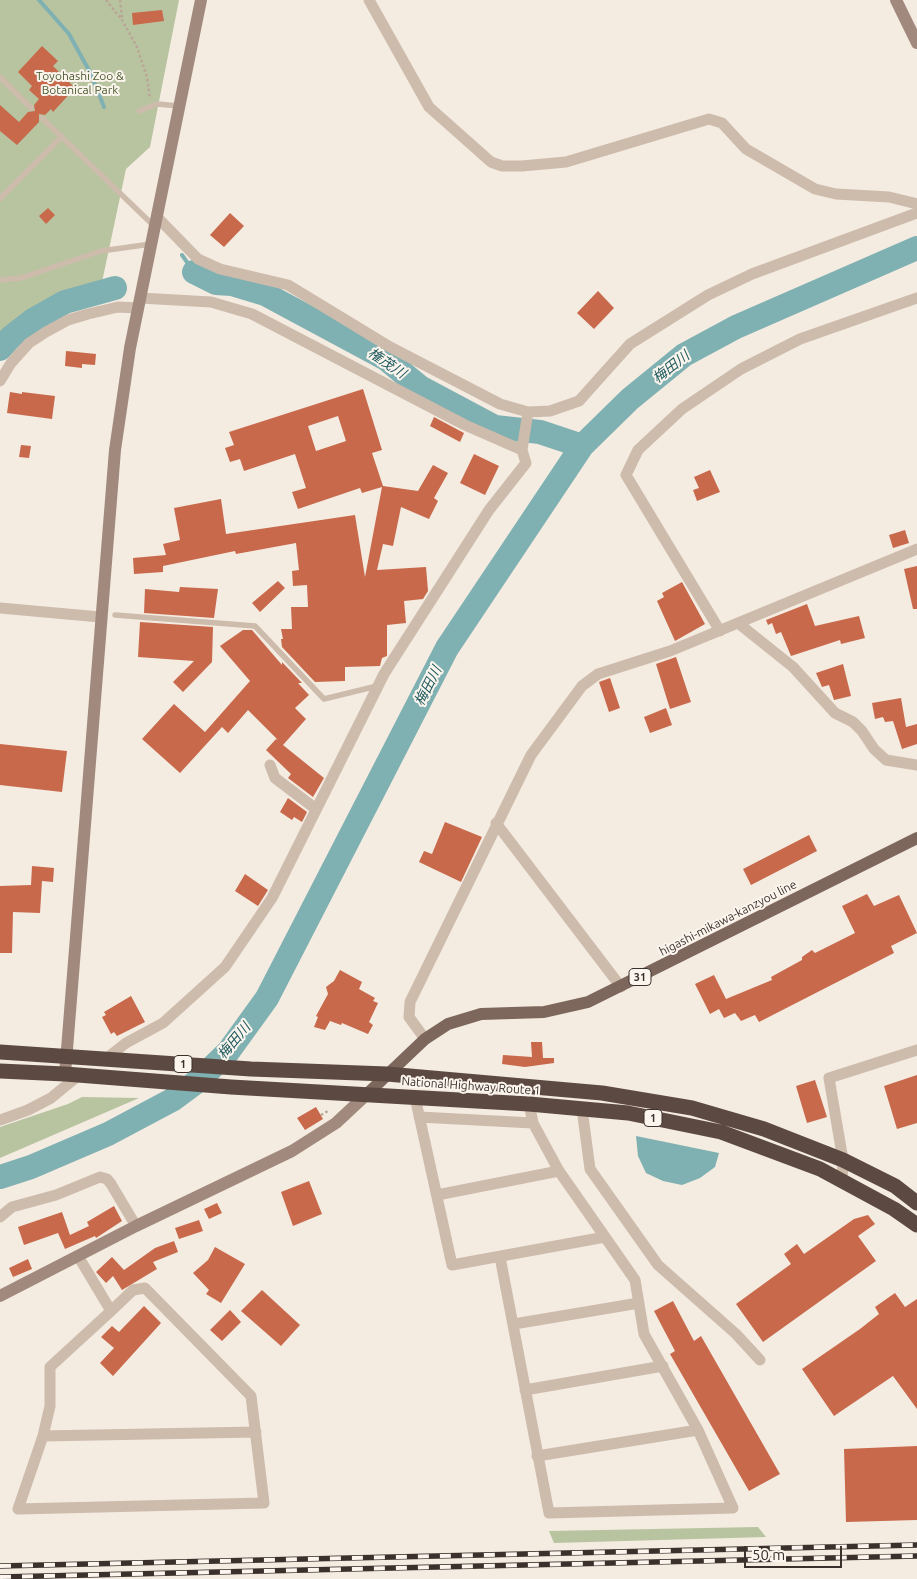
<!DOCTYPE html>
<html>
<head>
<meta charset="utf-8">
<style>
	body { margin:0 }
	#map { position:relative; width:917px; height:1579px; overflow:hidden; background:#f4ebe1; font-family:Ubuntu,sans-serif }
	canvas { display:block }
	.scale { position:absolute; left:744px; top:1546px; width:98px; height:22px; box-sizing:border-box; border:2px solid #3b302b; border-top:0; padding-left:6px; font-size:15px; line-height:18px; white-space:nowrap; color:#3b302b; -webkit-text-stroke:4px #fbf5ee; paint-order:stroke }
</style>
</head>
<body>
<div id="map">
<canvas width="917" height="1579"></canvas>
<div class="scale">50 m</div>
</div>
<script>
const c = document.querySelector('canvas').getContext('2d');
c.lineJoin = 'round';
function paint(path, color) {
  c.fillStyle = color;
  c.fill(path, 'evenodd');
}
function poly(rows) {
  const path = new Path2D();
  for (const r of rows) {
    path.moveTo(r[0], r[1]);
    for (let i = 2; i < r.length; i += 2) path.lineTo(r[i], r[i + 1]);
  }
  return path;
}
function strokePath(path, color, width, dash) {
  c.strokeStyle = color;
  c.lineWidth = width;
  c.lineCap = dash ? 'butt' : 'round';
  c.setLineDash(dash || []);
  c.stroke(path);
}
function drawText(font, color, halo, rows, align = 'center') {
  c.font = font + ' Ubuntu,"Noto Sans JP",sans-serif';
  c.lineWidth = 4;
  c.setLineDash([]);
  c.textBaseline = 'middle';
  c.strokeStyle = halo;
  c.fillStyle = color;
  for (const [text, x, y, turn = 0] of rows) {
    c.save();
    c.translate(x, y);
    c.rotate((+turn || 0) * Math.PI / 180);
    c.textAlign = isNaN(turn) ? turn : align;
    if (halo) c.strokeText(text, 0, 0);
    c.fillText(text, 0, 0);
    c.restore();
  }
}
paint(poly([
	[0,0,179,0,150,147,126,169,102,282,59,295,36,308,0,335],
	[82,1097,139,1098,0,1158,0,1127,68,1104],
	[758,1527,766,1537,554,1543,549,1531]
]), '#b8c4a0');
paint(poly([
	[636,1136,719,1153,715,1167,700,1178,682,1185,663,1181,646,1173,638,1156]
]), '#7fb0b2');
strokePath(poly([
	[39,0,69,34,91,74,104,107],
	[182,255,194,272]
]), '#7fb0b2', 4);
strokePath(poly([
	[194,272,216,283,232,284,265,294,386,359,420,387,495,427,540,432,582,446],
	[0,349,11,337,33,320,65,302,115,288],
	[0,1177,31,1167,108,1134,172,1100,199,1080,228,1052,267,998,447,648,582,446,630,399,684,355,736,327,917,248]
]), '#7fb0b2', 24);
paint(poly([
	[162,10,164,21,133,25,132,13],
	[42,46,58,61,53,66,75,88,53,112,51,109,45,115,39,114,39,122,17,145,0,131,0,105,19,122,28,112,35,111,34,105,39,99,29,90,32,86,18,72],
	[48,208,55,215,46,224,39,216],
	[230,213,244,226,224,247,210,235],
	[598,291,614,308,594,329,577,313],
	[66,351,96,354,95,365,82,364,82,368,65,366],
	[363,389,382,450,372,453,383,486,418,491,433,465,448,473,434,498,438,501,429,519,401,507,393,546,383,544,377,570,426,567,428,591,423,599,404,601,406,623,387,625,387,656,382,658,380,666,345,667,345,681,315,682,282,647,281,639,283,639,281,629,292,629,291,607,308,607,307,585,293,586,292,571,299,570,296,543,236,554,235,551,163,566,163,572,134,574,133,558,166,555,163,544,180,540,174,508,221,499,226,534,355,515,365,577,382,487,362,493,360,488,298,509,292,492,306,488,295,454,244,471,240,459,230,462,225,448,234,445,229,432],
	[338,416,346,441,316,451,308,426],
	[10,392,22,394,22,392,55,396,52,419,7,413],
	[434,417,464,433,460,442,430,426],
	[21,445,31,446,29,458,19,457],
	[474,454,499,466,485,495,460,483],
	[710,470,720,492,697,501,693,490,699,488,694,477],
	[905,530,909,543,893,548,889,535],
	[917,566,917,609,913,609,904,569],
	[278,581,285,588,260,612,252,603],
	[682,582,705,624,675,641,657,601,664,597,662,593],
	[180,587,218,589,214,618,144,613,145,589,179,592],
	[807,604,815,626,859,616,865,638,841,644,840,640,791,656,781,632,776,634,772,623,768,625,766,620],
	[140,622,213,627,212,662,183,692,173,682,194,661,138,657],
	[243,630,252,630,282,665,282,662,302,683,298,683,309,695,295,708,306,719,283,745,324,778,313,797,288,778,291,774,266,750,276,739,278,740,248,710,228,733,222,727,180,773,142,739,174,704,205,732,250,681,220,646],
	[676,657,691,702,670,709,656,664],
	[843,664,851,696,834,700,829,685,822,687,816,673],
	[610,678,620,708,609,712,599,682],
	[901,698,906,727,917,724,917,744,902,749,893,721,885,722,883,717,875,719,872,703],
	[666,708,672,725,650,733,644,717],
	[0,744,67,751,62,792,0,785],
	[288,798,307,812,302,822,294,817,292,820,280,812],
	[445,822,482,837,461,882,419,862,424,851,432,854],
	[809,835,817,851,751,885,743,869],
	[32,866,54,868,53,882,42,881,40,913,13,912,12,953,0,953,0,886,31,885],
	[245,874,268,890,258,906,235,891],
	[867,894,874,906,899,895,917,933,891,946,894,953,759,1022,755,1015,741,1021,735,1013,724,1018,719,1009,710,1014,695,984,714,975,726,999,772,980,771,977,802,960,802,957,812,950,815,953,855,933,842,906],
	[340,970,362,982,359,989,375,998,373,1001,378,1003,369,1022,373,1025,368,1034,342,1023,341,1025,330,1021,325,1030,314,1027,318,1017,316,1016,328,994,326,987,334,981],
	[131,996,145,1022,117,1036,114,1032,111,1034,102,1017,106,1015,104,1012],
	[531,1042,542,1042,543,1058,554,1058,554,1063,525,1067,502,1064,503,1055,532,1057],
	[917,1075,917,1123,897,1129,884,1086],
	[815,1080,827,1117,807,1123,796,1086],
	[316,1107,323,1119,305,1130,297,1118],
	[309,1181,322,1214,293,1226,281,1192],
	[217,1203,222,1213,209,1219,204,1209],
	[114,1206,122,1221,96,1238,95,1236,65,1249,58,1233,24,1245,18,1227,62,1212,70,1235,89,1226,87,1222],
	[868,1215,875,1224,858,1236,876,1261,763,1342,736,1304,791,1264,784,1254,797,1244,804,1254,854,1219],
	[199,1220,203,1231,179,1239,175,1228],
	[174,1241,178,1252,153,1262,157,1269,122,1290,113,1276,106,1283,96,1272,112,1257,124,1270,155,1248],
	[215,1247,245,1264,221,1303,206,1294,209,1290,193,1273,208,1260],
	[28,1259,32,1269,13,1277,9,1268],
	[262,1290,300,1325,281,1346,241,1311],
	[895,1293,905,1307,917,1299,917,1409,893,1376,834,1416,802,1369,860,1329,879,1314,875,1307],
	[673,1301,694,1341,701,1336,780,1474,749,1491,670,1354,675,1351,654,1311],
	[144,1306,161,1323,113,1376,100,1363,114,1348,101,1337,112,1326,119,1332],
	[230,1310,241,1322,222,1341,210,1330],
	[917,1446,917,1520,846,1522,844,1449]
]), '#c8694b');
strokePath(poly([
	[106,0,122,20,137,47,147,77,150,99],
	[120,0,122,18],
	[321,1115,328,1111]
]), '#b9a596', 2.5, [2.5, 2.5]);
strokePath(poly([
	[0,77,31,108],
	[139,111,157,104,179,106],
	[42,118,153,225],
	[0,199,62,136],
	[0,280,21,278,101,251,151,244],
	[115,615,255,626,324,699,377,686]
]), '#cdbbac', 5.5);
strokePath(poly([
	[369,0,429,107,491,162,502,166,522,166,566,162,709,119,722,123,746,149,815,189,836,194,889,197,917,204],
	[157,217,198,259,220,269,288,285,390,347,500,404,528,412],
	[140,298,211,302,252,314,465,425,522,450],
	[0,381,11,363,29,343,46,332,68,320,88,314,118,307,138,308],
	[0,608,100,617],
	[738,623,793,667,835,713,853,722,862,731,874,749,886,760,917,765],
	[720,631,626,475,638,450,682,409,741,369,800,339,917,298],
	[270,765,275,778,316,809],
	[496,823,621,987],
	[425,1039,409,1017,410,1002,531,755,582,686,598,674,670,651,917,549],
	[107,1058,126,1043,163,1023,225,967,272,898,384,674,489,510,526,463,522,450,528,412,550,411,579,401,630,344,708,295,752,274,917,213],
	[415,1097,452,1265,605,1237],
	[582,1109,590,1169,658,1265,736,1334,760,1360],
	[419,1117,533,1123],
	[0,1120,28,1110,51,1098,79,1075],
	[842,1181,843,1160,829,1078,917,1050],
	[437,1195,559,1171],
	[0,1217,12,1207,56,1195,100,1177,107,1179,111,1184,136,1226],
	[78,1256,111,1311,133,1290,145,1288,251,1396,264,1503,18,1509,43,1436,50,1406,50,1367,111,1311],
	[500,1257,549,1513,733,1508,698,1430,644,1334,635,1280,559,1171,533,1123,529,1104],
	[514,1324,639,1303],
	[525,1390,663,1366],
	[43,1436,256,1432],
	[537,1456,698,1430]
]), '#cdbbac', 11);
strokePath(poly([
	[896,0,917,43],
	[65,1074,115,450,130,348,201,0],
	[0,1296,136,1226,292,1151,336,1123,366,1095]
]), '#a18a7d', 12);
strokePath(poly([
	[366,1095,425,1039,448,1024,481,1014,544,1012,588,1002,917,838]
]), '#7d675c', 12);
strokePath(poly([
	[0,1052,251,1069,387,1074,602,1093,692,1108,764,1129,843,1160,895,1186,917,1203],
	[0,1071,65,1074,231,1087,529,1104,628,1113,721,1132,820,1169,894,1209,917,1225]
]), '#5c4a42', 15);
const rail = poly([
	[0,1566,917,1545],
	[0,1577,917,1556]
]);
strokePath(rail, '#3b302b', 5.5);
strokePath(rail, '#fbf5ee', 4, [11]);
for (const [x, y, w] of [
	[640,977,22],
	[183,1064,18],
	[653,1118,18]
]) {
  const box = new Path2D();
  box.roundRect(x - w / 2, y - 8.5, w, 17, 4);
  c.fillStyle = '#fbf5ee';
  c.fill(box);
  strokePath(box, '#3b302b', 1);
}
drawText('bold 11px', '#3b302b', null, [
	["31",640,977],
	["1",183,1064],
	["1",653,1118]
]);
drawText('12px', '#4a5a2e', '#fbf5ee', [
	["Toyohashi Zoo &",80,76],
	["Botanical Park",80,90]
]);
drawText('12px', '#3b302b', '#fbf5ee', [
	["higashi-mikawa-kanzyou line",728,918,-27],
	["National Highway Route 1",471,1086,4]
]);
drawText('italic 14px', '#1f5a5e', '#fbf5ee', [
	["権茂川",387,363,34],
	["梅田川",671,367,-38],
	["梅田川",428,686,-63],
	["梅田川",234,1041,-50]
]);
</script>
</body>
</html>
